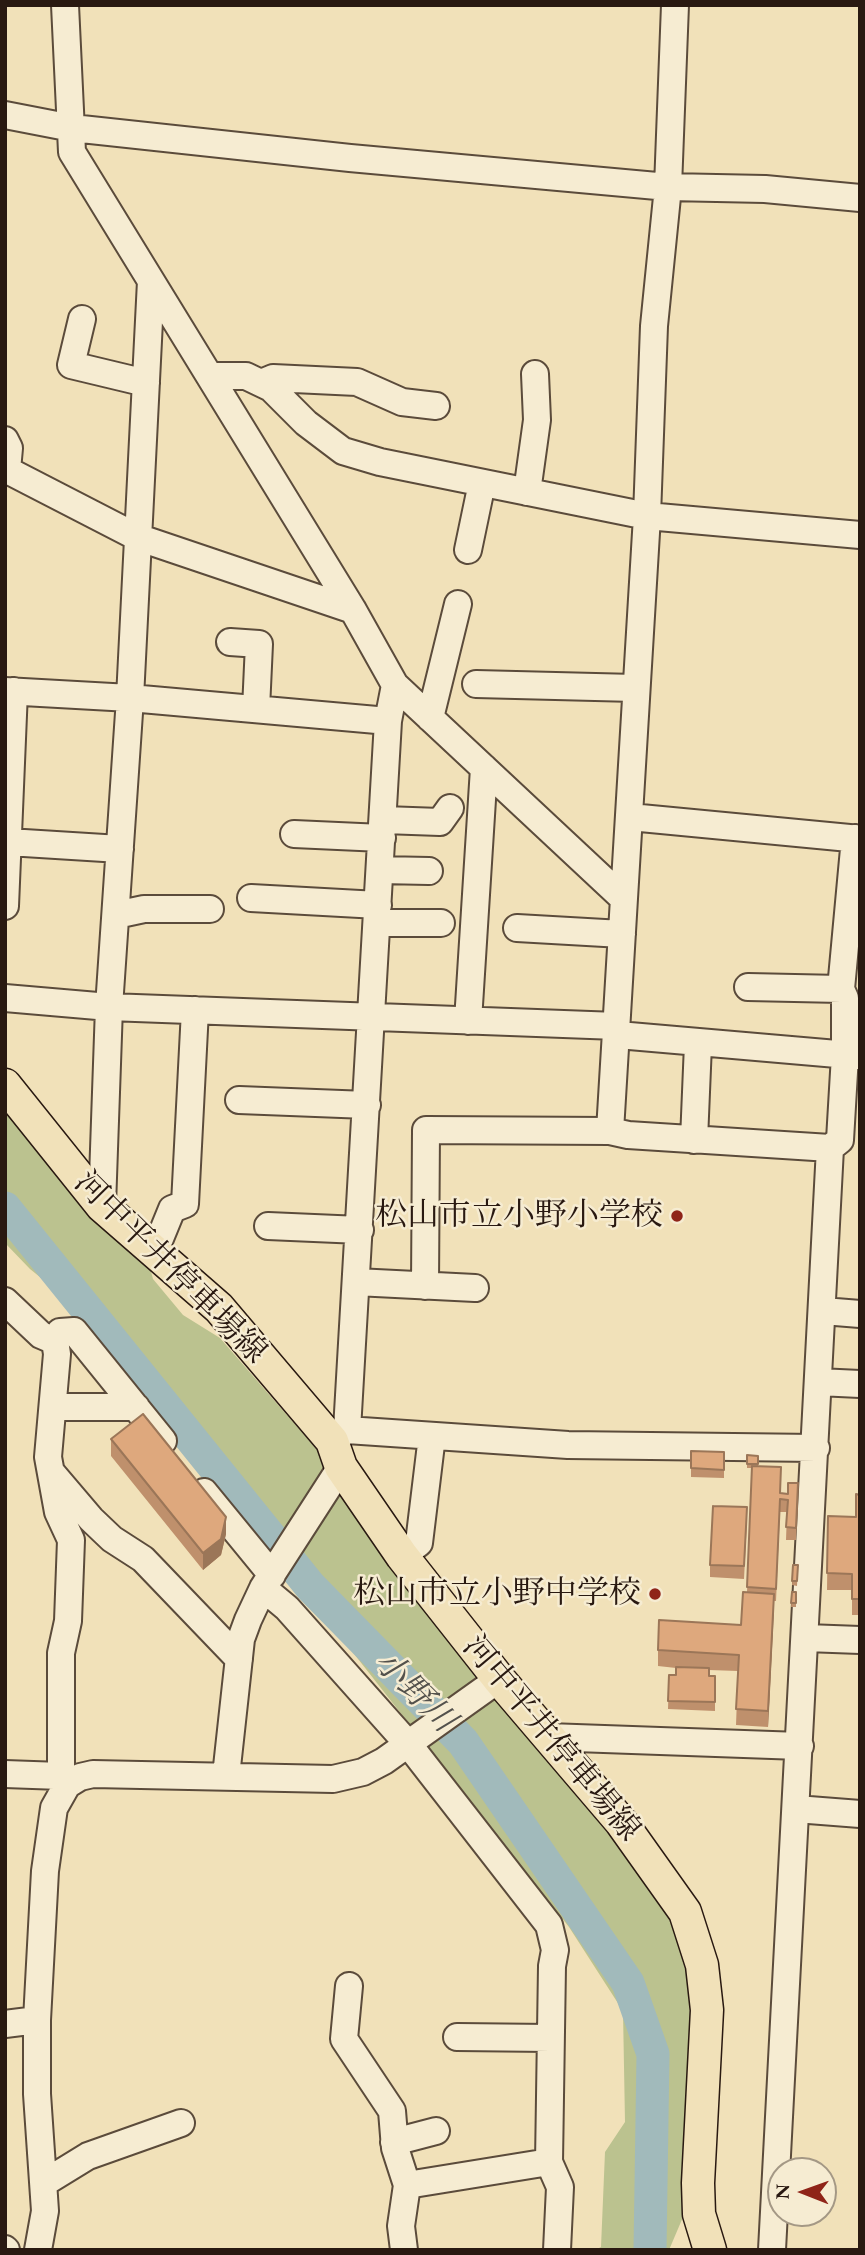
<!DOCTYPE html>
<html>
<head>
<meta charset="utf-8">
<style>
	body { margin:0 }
	#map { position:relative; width:865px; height:2255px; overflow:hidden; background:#f1e1b9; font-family:"EB Garamond",serif }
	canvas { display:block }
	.frame { position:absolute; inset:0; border:7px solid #291911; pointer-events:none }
	.north { position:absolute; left:767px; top:2157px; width:70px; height:70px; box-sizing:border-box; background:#f6ecd2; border:2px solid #a49885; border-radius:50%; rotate:271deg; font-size:19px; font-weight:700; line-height:28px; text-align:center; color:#291911 }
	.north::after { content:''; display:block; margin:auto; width:24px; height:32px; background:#8f2418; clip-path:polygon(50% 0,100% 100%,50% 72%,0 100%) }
</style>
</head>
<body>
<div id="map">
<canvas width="865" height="2255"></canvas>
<div class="frame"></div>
<div class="north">N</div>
</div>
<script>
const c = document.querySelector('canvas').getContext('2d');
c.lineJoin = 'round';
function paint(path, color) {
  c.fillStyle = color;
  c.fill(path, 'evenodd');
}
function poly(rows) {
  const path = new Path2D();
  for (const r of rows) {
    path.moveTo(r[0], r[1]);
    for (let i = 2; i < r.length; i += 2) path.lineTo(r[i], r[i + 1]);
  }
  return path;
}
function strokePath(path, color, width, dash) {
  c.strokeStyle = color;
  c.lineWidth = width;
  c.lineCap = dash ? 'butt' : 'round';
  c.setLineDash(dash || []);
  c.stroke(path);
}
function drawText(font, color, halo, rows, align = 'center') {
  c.font = font + ' "EB Garamond","Noto Serif JP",serif';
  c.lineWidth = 5;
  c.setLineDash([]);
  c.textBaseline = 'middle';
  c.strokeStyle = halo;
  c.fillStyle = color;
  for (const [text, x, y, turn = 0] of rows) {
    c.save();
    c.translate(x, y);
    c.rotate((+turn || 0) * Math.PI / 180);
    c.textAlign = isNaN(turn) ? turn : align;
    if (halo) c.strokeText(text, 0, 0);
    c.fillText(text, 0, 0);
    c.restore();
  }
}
paint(poly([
	[5,1112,77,1194,149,1264,153,1279,183,1315,220,1338,319,1452,675,1913,695,1992,686,2210,669,2250,595,2250,601,2247,605,2152,625,2122,623,2011,569,1927,288,1570,186,1448,78,1308,30,1269,5,1243]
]), '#bbc28f');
strokePath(poly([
	[5,1208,310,1586,463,1742,628,1983,653,2054,650,2250]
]), '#a1babb', 33);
const minor = poly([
	[65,5,72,152,353,610,395,685,624,899],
	[675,5,668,187,654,326,647,516,610,1131,628,1135,830,1148,772,2250],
	[5,115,72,128,350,158,668,187,765,189,860,198],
	[82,319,71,365,146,383],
	[210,376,246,376,271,388,306,423,343,451,380,462,647,516,860,535],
	[261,383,273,378,357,382,402,402,436,406],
	[5,440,9,448,7,470,137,537,353,610],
	[527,492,537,420,535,374],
	[468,550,482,483],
	[230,642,259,644,256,709],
	[476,684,635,688],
	[5,691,130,698,388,721],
	[430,718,458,604],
	[630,817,860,839],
	[384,820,440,822,450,808],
	[294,834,382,838],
	[8,842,120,849],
	[380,870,429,871],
	[251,898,378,905],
	[5,906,14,691],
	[116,915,144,909,210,909],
	[377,923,441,923],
	[517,928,622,934],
	[748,987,841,989],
	[5,998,109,1007,617,1026],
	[468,1021,484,768],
	[618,1035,860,1056],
	[239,1100,367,1105],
	[694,1140,698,1044],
	[830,1148,840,1140,845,1055,845,998,841,989,855,838],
	[102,1206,109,1007,130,698,151,281],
	[268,1226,360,1230],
	[154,1253,172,1209,185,1204,195,1010],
	[356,1282,475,1288],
	[425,1286,426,1130,610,1131],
	[5,1301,41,1335,55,1341,57,1354,48,1457,58,1512,71,1540,68,1621,61,1653,61,1776,67,1785],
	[823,1311,860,1314],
	[55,1341,60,1332,74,1331,163,1441],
	[818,1382,860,1384],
	[53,1407,136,1407],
	[347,1430,388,721,395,685],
	[334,1439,347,1430,568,1445,816,1448],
	[51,1472,91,1519,112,1539,143,1559,239,1659],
	[204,1492,272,1575],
	[402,1556,419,1543,432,1436],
	[263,1588,287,1608,409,1745,549,1925,555,1950,552,1966,549,2162,560,2187,557,2250],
	[806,1638,860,1640],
	[548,1737,800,1746],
	[5,1774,61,1776],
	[226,1776,241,1639,248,1620,263,1588,341,1467],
	[796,1809,860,1814],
	[349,1986,344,2039,392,2111,395,2148,407,2185,401,2226,404,2250],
	[5,2024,37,2020],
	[457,2037,550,2038],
	[394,2142,436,2131],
	[44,2183,88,2156,181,2123],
	[407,2185,549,2162],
	[5,2249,6,2250],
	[38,2250,45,2211,37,2094,37,2020,45,1871,54,1808,67,1785,80,1777,93,1774,333,1779,363,1772,384,1761,499,1679]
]);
const major = poly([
	[5,1085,102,1206,219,1308,332,1441,341,1467,402,1556,499,1679,621,1822,685,1912,702,1965,707,2010,698,2183,699,2214,710,2250]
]);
strokePath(minor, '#5b4b3b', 30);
strokePath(major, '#291911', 35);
strokePath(minor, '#f6ecd2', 26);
strokePath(major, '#f1e1b9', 32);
paint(poly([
	[111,1439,226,1534,221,1555,203,1570,111,1456],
	[691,1451,724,1452,724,1478,691,1477],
	[747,1455,758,1456,758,1466,780,1493,798,1496,796,1540,786,1540,787,1512,780,1512,776,1601,774,1601,768,1727,736,1725,738,1671,709,1670,709,1676,715,1676,715,1711,668,1709,669,1675,676,1675,676,1668,658,1666,658,1650,741,1625,747,1592,752,1468,747,1468],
	[860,1495,860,1615,852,1615,852,1590,827,1590,828,1516,856,1517],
	[747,1520,744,1579,710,1577,710,1565],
	[793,1565,798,1565,797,1586,792,1585],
	[792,1592,796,1592,796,1607,791,1607]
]), '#bf906c');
paint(poly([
	[226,1517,226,1534,221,1555,203,1570,203,1553],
	[774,1594,774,1610,768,1727,768,1711]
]), '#9b7658');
const building = poly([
	[143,1414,226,1517,221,1539,203,1553,111,1439,143,1414],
	[691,1451,724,1452,724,1470,691,1468,691,1451],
	[747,1455,758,1456,758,1464,747,1464,747,1455],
	[752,1466,781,1467,780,1493,788,1494,788,1483,798,1483,796,1528,786,1527,788,1500,780,1499,776,1589,747,1587,752,1466],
	[856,1494,860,1495,860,1599,852,1599,852,1574,827,1573,828,1516,856,1517,856,1494],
	[713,1506,747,1507,744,1566,710,1565,713,1506],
	[793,1565,798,1565,797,1581,792,1581,793,1565],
	[743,1592,774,1594,768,1711,736,1709,739,1655,658,1650,659,1620,741,1625,743,1592],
	[792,1592,796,1592,796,1603,791,1603,792,1592],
	[676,1667,709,1668,709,1676,715,1676,715,1702,668,1701,669,1675,676,1675,676,1667]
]);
paint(building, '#dea87d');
strokePath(building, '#9b7658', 2);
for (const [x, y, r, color] of [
	[677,1216,7,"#8f2418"],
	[655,1594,7,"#8f2418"]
]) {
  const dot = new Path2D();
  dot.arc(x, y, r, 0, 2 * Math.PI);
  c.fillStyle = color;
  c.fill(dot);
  strokePath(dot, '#f6ecd2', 2.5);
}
drawText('32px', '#291911', '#f6ecd2', [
	["松山市立小野小学校",663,1216],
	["松山市立小野中学校",641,1594]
], 'right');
drawText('32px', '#291911', '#f6ecd2', [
	["河中平井停車場線",170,1268,45],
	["河中平井停車場線",551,1739,50]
]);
drawText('italic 33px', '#53514c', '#f6ecd2', [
	["小野川",414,1692,45]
]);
</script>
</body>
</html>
